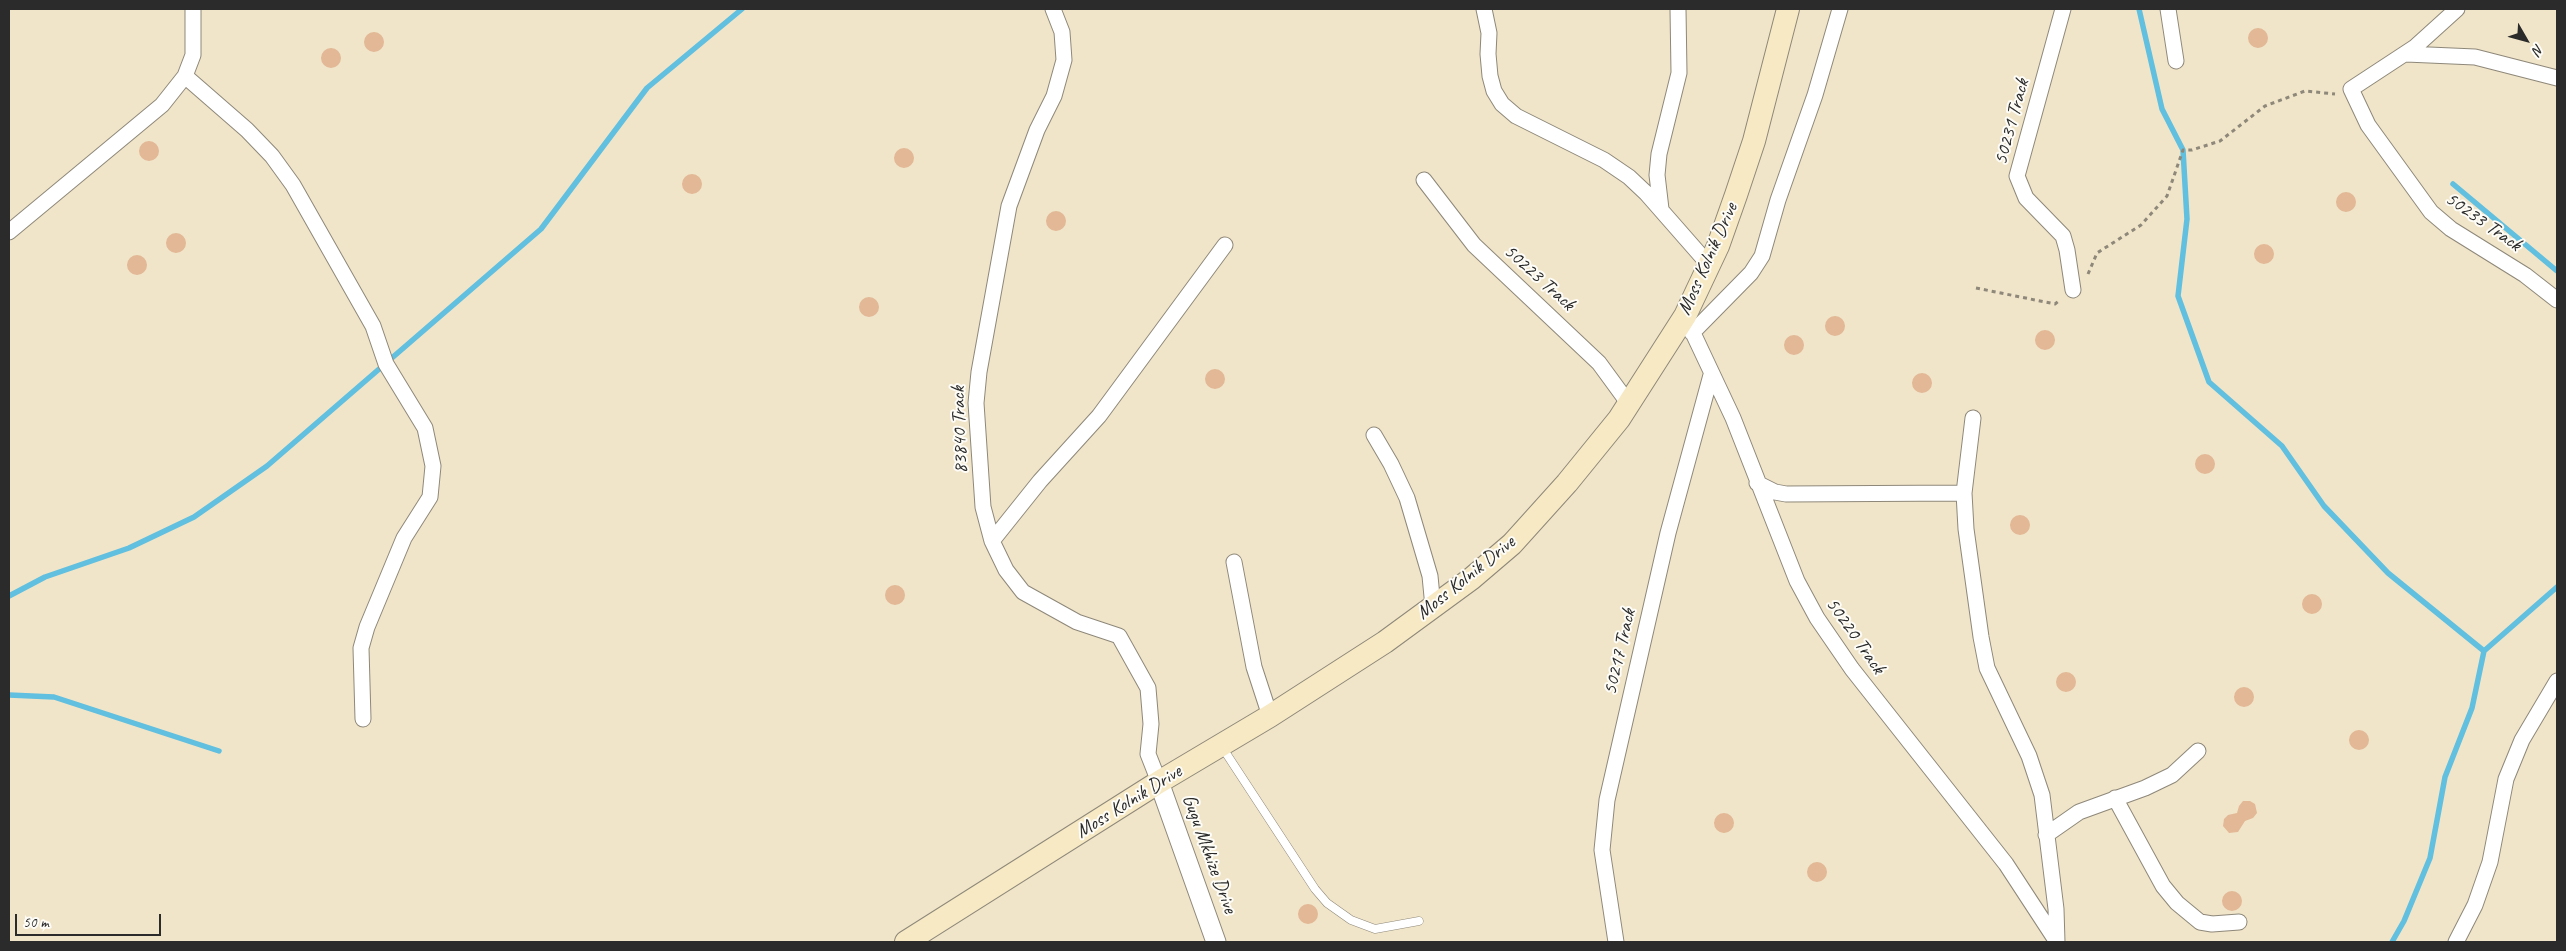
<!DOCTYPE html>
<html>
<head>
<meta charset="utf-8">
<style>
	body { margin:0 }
	#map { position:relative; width:2566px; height:951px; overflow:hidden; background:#f1e5c9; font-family:Caveat,sans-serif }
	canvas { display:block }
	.frame { position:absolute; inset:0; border:10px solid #2b2b2b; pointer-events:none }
	.north { position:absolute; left:2501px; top:15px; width:50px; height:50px; -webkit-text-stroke:4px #fdfcf7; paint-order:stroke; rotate:128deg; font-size:14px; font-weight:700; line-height:20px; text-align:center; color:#2b2b2b }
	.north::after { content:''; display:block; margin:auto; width:18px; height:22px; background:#2b2b2b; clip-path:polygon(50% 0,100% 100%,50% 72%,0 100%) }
	.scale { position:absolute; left:15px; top:914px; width:146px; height:22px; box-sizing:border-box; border:2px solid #2b2b2b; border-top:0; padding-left:6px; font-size:15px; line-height:18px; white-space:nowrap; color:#2b2b2b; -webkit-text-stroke:4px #fdfcf7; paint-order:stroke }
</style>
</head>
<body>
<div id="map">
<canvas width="2566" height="951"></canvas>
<div class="frame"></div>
<div class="north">N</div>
<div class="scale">50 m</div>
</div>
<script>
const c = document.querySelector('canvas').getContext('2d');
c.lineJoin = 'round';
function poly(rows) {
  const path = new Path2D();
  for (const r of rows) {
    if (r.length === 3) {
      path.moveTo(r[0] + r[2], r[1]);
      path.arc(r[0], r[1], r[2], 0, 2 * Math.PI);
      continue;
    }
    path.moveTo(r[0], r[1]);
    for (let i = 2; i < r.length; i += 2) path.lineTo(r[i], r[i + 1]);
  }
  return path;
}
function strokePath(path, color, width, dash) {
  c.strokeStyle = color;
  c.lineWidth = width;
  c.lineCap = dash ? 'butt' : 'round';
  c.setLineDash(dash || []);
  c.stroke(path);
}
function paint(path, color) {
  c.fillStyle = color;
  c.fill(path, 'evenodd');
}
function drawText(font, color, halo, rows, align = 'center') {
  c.font = font + ' Caveat,sans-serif';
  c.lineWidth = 4;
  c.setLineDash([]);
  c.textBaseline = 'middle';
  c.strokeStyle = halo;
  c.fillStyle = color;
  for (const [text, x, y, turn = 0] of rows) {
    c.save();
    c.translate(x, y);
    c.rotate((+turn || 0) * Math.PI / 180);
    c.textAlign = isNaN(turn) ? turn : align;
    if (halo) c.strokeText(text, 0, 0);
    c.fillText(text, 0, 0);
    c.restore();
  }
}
strokePath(poly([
	[2139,9,2162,109,2183,150,2187,219,2178,296,2209,382,2282,446,2324,506,2388,573,2484,651],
	[2453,184,2557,271],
	[9,596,45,577,129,548,194,517,267,466,541,229,647,88,742,9],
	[9,695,54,697,219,751],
	[2392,942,2404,921,2430,858,2445,777,2472,708,2484,651,2557,587]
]), '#61bfdf', 5.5);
paint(poly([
	[2258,38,10],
	[374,42,10],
	[331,58,10],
	[149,151,10],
	[904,158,10],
	[692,184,10],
	[2346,202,10],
	[1056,221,10],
	[176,243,10],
	[2264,254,10],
	[137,265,10],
	[869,307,10],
	[1835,326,10],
	[2045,340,10],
	[1794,345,10],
	[1215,379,10],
	[1922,383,10],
	[2205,464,10],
	[2020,525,10],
	[895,595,10],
	[2312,604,10],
	[2066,682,10],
	[2244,697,10],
	[2359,740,10],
	[2243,801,2250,801,2255,804,2257,813,2253,818,2245,821,2238,832,2229,833,2223,826,2224,819,2228,815,2237,813,2239,806],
	[1724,823,10],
	[1817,872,10],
	[2232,901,10],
	[1308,914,10]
]), '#e2b896');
const service = poly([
	[1222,747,1315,889,1327,903,1351,920,1375,929,1419,921]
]);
const minor = poly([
	[1053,9,1062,32,1064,60,1054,96,1037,130,1009,206,979,372,976,403,983,507,992,541,1006,570,1023,592,1077,622,1119,636,1148,688,1151,724,1148,754,1159,782],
	[1484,9,1489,33,1488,54,1490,76,1494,91,1502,104,1516,116,1604,160,1629,177,1646,193,1710,266],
	[2063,9,2017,176,2026,198,2063,236,2067,250,2073,290],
	[2168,9,2176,61],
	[2457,9,2415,47,2351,89,2368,125,2431,212,2451,229,2525,275,2557,300],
	[2406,54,2475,57,2557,78],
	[185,76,247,130,272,156,293,185,373,326,386,364,425,428,433,466,430,497,404,538,367,627,361,648,363,719],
	[1424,180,1474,245,1599,363,1629,404],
	[1661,209,1657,175,1659,154,1679,73,1678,9],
	[9,232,162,105,185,76,193,55,193,9],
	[1685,316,1733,418,1797,581,1817,618,1852,669,2006,864,2057,942],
	[1692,333,1751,273,1762,256,1778,200,1815,95,1840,9],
	[1973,418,1964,493,1966,529,1981,637,1987,668,2029,756,2042,795,2056,909,2057,942],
	[1374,435,1391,464,1407,498,1430,576,1433,607],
	[1757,483,1775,492,1786,494,1964,493],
	[992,541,1040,481,1099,416,1225,245],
	[1234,562,1254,667,1270,716],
	[2115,798,2163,886,2177,903,2200,922,2212,924,2239,922],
	[2046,835,2079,812,2145,788,2172,775,2198,751],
	[1616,942,1602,850,1607,800,1668,533,1711,375],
	[2456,942,2475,905,2490,862,2506,779,2522,740,2557,681]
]);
const tertiary = poly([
	[1159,782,1216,942]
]);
const secondary = poly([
	[906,942,1159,782,1270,716,1385,642,1471,579,1512,544,1567,483,1619,419,1685,316,1718,246,1736,195,1754,141,1788,9]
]);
strokePath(service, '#8e887a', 9);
strokePath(minor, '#8e887a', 17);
strokePath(tertiary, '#8e887a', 21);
strokePath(secondary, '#8e887a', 24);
strokePath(poly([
	[2088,274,2097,253,2141,225,2167,196,2183,150,2192,150,2220,141,2265,106,2305,91,2335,94],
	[1976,288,2055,304,2060,300]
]), '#8e887a', 3, [4, 4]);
strokePath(service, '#fff', 8);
strokePath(minor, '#fff', 15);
strokePath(tertiary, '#fff', 19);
strokePath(secondary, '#f6e9c3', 22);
drawText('20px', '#2b2b2b', '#fdfcf7', [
	["50231 Track",2012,122,-75],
	["50233 Track",2483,222,35],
	["Moss Kolnik Drive",1708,259,-66],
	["50223 Track",1539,278,42],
	["83840 Track",960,430,-92],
	["Moss Kolnik Drive",1466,578,-39],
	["50220 Track",1855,636,55],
	["50217 Track",1620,652,-77],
	["Moss Kolnik Drive",1129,802,-32],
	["Gugu Mkhize Drive",1209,854,70]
]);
</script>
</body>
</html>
